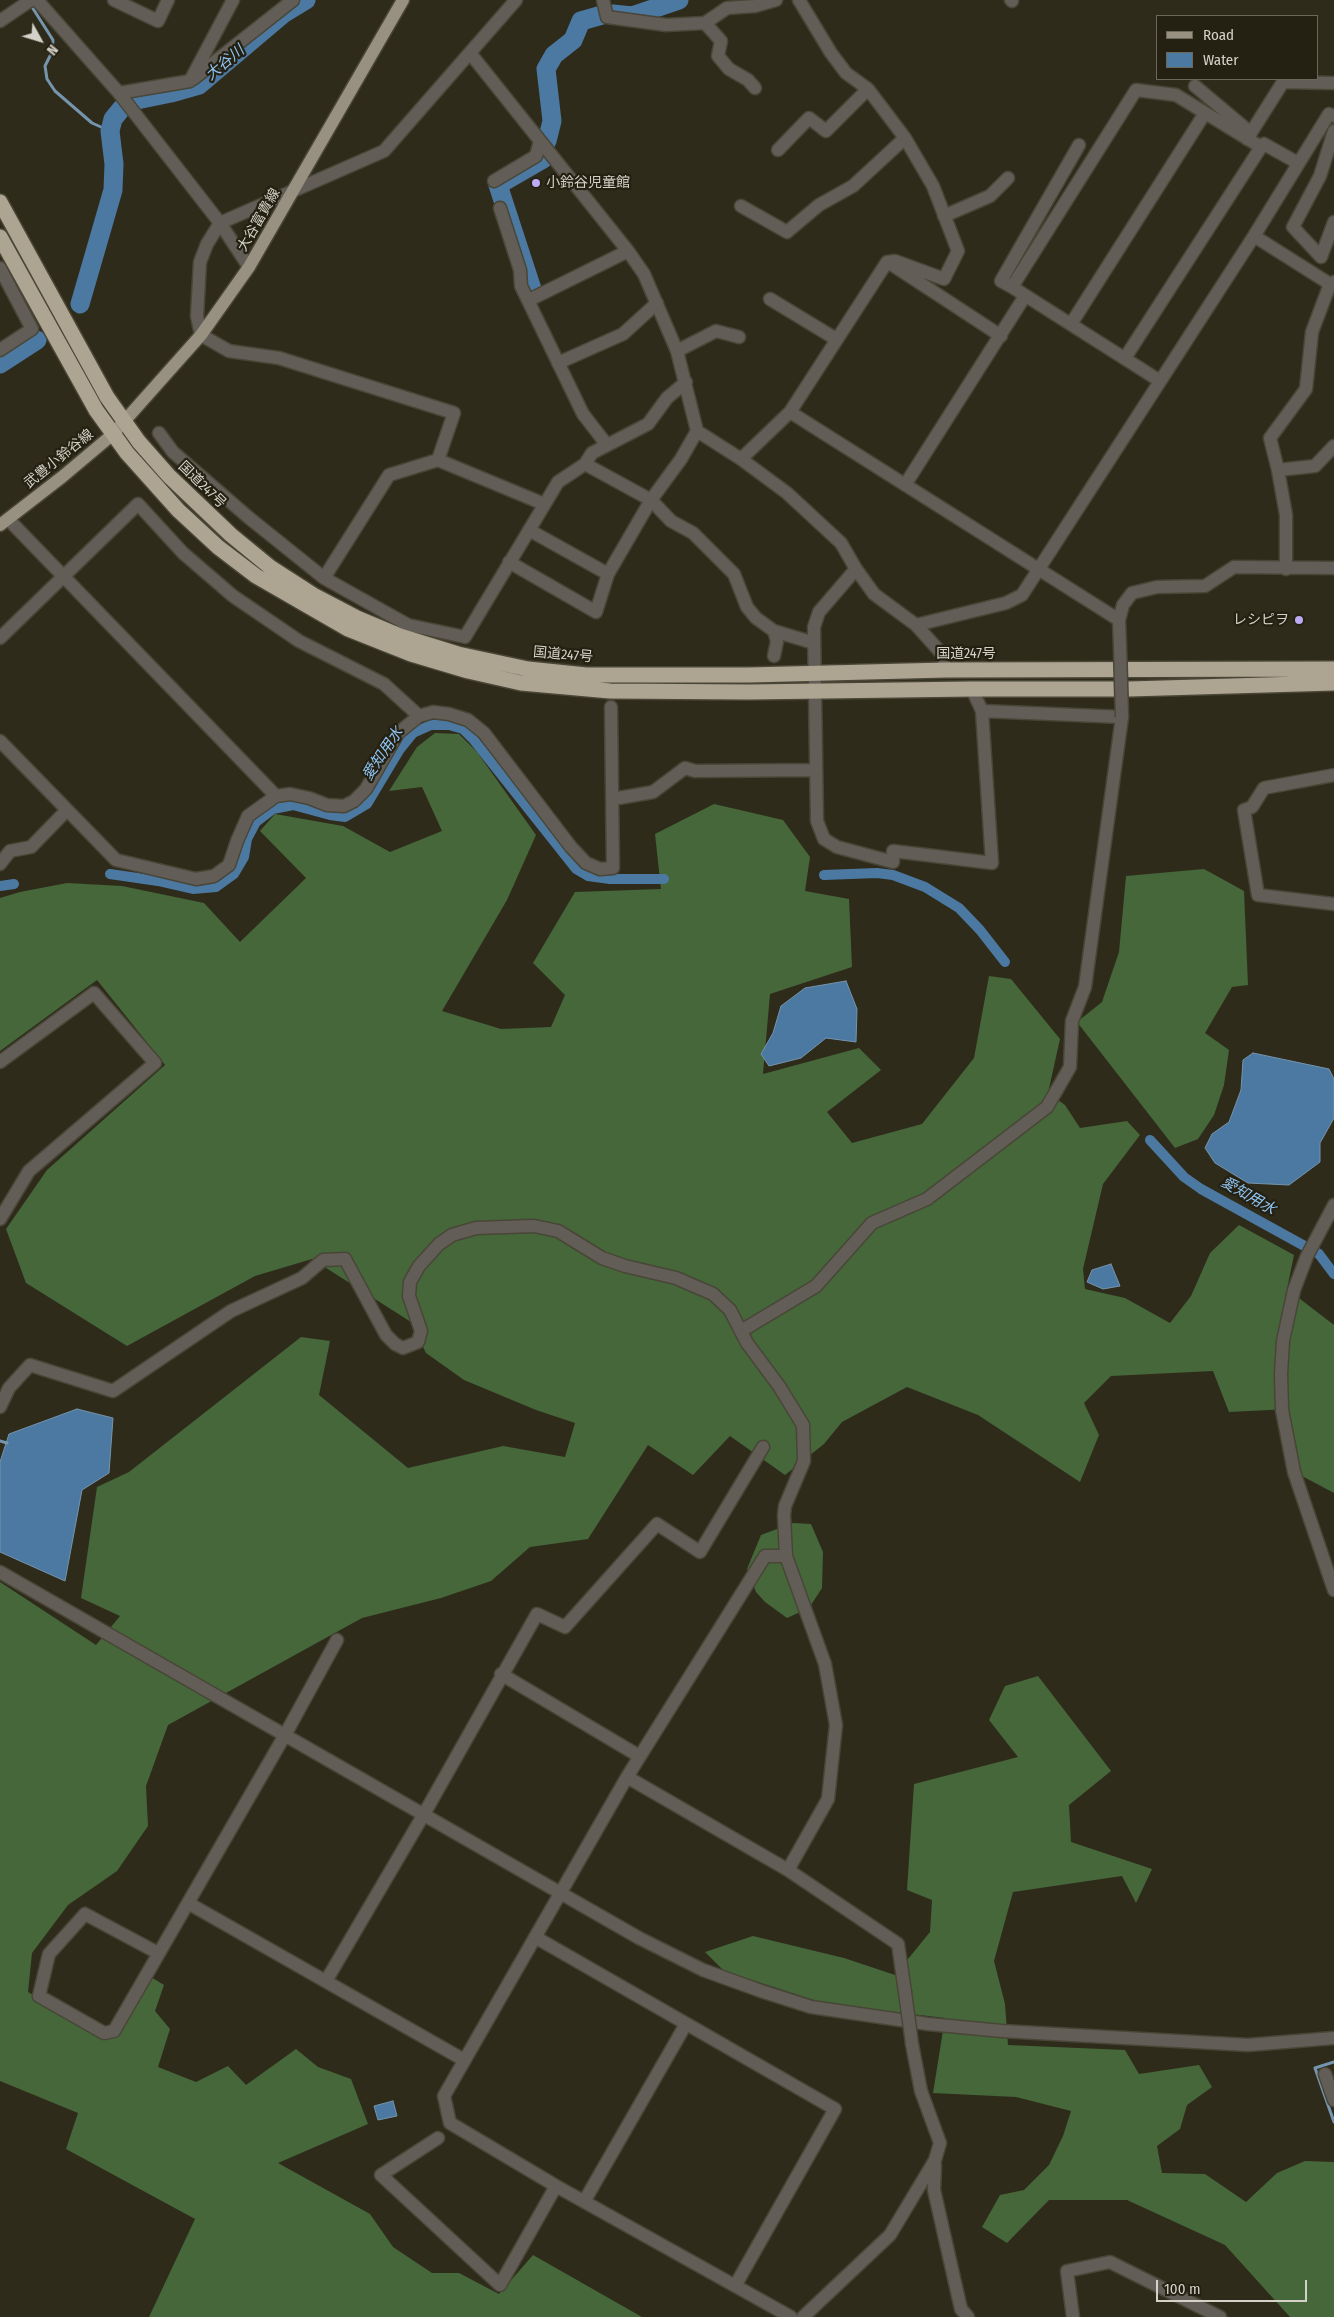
<!DOCTYPE html>
<html>
<head>
<meta charset="utf-8">
<style>
	body { margin:0 }
	#map { position:relative; width:1334px; height:2317px; overflow:hidden; background:#2f2b1b; font-family:"Fira Sans Condensed",sans-serif }
	canvas { display:block }
	.legend { position:absolute; left:1156px; top:15px; width:162px; height:65px; box-sizing:border-box; background:#252112; border:1px solid #6b685b; margin:0; padding:6px 9px; list-style:none; font-size:15px; color:#d4d2c8 }
	.legend li { display:flex; align-items:center; gap:10px; height:25px }
	.legend b { width:25px; border:1px solid #6b685b }
	.north { position:absolute; left:15px; top:15px; width:50px; height:50px; -webkit-text-stroke:4px #252112; paint-order:stroke; rotate:129deg; font-size:14px; font-weight:700; line-height:20px; text-align:center; color:#d4d2c8 }
	.north::after { content:''; display:block; margin:auto; width:18px; height:22px; background:#d4d2c8; clip-path:polygon(50% 0,100% 100%,50% 72%,0 100%) }
	.scale { position:absolute; left:1156px; top:2280px; width:151px; height:22px; box-sizing:border-box; border:2px solid #d4d2c8; border-top:0; padding-left:6px; font-size:15px; line-height:18px; white-space:nowrap; color:#d4d2c8; -webkit-text-stroke:4px #252112; paint-order:stroke }
</style>
</head>
<body>
<div id="map">
<canvas width="1334" height="2317"></canvas>
<ul class="legend">
<li><b style="height:6px;background:#989081"></b>Road</li>
<li><b style="height:14px;background:#4c79a1"></b>Water</li>
</ul>
<div class="north">N</div>
<div class="scale">100 m</div>
</div>
<script>
const c = document.querySelector('canvas').getContext('2d');
c.lineJoin = 'round';
function paint(path, color) {
  c.fillStyle = color;
  c.fill(path, 'evenodd');
}
function poly(rows) {
  const path = new Path2D();
  for (const r of rows) {
    path.moveTo(r[0], r[1]);
    for (let i = 2; i < r.length; i += 2) path.lineTo(r[i], r[i + 1]);
  }
  return path;
}
function strokePath(path, color, width, dash) {
  c.strokeStyle = color;
  c.lineWidth = width;
  c.lineCap = dash ? 'butt' : 'round';
  c.setLineDash(dash || []);
  c.stroke(path);
}
function drawText(font, color, halo, rows, align = 'center') {
  c.font = font + ' "Fira Sans Condensed","Noto Sans JP",sans-serif';
  c.lineWidth = 4.5;
  c.setLineDash([]);
  c.textBaseline = 'middle';
  c.strokeStyle = halo;
  c.fillStyle = color;
  for (const [text, x, y, turn = 0] of rows) {
    c.save();
    c.translate(x, y);
    c.rotate((+turn || 0) * Math.PI / 180);
    c.textAlign = isNaN(turn) ? turn : align;
    if (halo) c.strokeText(text, 0, 0);
    c.fillText(text, 0, 0);
    c.restore();
  }
}
paint(poly([
	[435,733,459,734,477,752,536,835,507,900,442,1011,501,1029,551,1027,565,995,533,963,575,892,661,889,655,834,714,804,783,820,810,857,805,891,849,899,852,967,770,994,763,1074,859,1048,881,1070,827,1112,852,1143,922,1124,974,1058,989,976,1011,979,1060,1039,1048,1093,1065,1105,1080,1128,1127,1121,1140,1135,1103,1184,1083,1269,1085,1289,1125,1298,1170,1323,1191,1296,1210,1253,1239,1225,1294,1255,1287,1289,1334,1325,1334,1493,1302,1476,1289,1409,1229,1412,1213,1371,1111,1376,1084,1403,1099,1435,1080,1482,978,1415,907,1387,842,1422,824,1444,785,1475,730,1436,693,1475,648,1445,588,1539,530,1547,491,1581,441,1598,362,1618,168,1725,146,1786,148,1826,117,1871,68,1905,32,1953,28,1992,111,2039,151,1977,164,1985,155,2011,170,2029,158,2067,196,2082,228,2066,246,2085,296,2049,318,2067,351,2079,368,2124,278,2163,370,2214,393,2247,432,2273,459,2273,499,2294,533,2255,642,2317,149,2317,195,2219,66,2149,78,2113,0,2081,0,1582,96,1645,120,1616,81,1598,97,1487,129,1472,301,1337,330,1341,319,1395,408,1468,503,1446,565,1457,575,1423,536,1410,464,1380,426,1353,411,1322,312,1259,255,1276,127,1346,26,1283,6,1229,47,1170,165,1065,97,980,0,1051,0,898,20,892,67,883,122,886,204,903,240,942,306,878,260,831,275,814,343,826,390,852,442,831,422,787,389,791,417,747],
	[1204,869,1244,891,1248,985,1232,987,1205,1033,1229,1050,1224,1085,1214,1115,1198,1139,1175,1148,1077,1022,1102,1002,1119,952,1126,876],
	[793,1523,811,1524,823,1552,822,1588,809,1608,787,1618,765,1602,756,1592,747,1569,761,1535],
	[1038,1676,1111,1771,1069,1805,1071,1842,1152,1869,1136,1903,1122,1876,1013,1892,994,1961,1005,2004,1008,2045,1125,2050,1139,2074,1199,2065,1212,2087,1187,2105,1180,2129,1157,2146,1162,2173,1205,2174,1246,2202,1277,2173,1305,2161,1334,2162,1334,2317,1290,2317,1225,2245,1127,2200,1049,2200,1007,2243,982,2227,1000,2195,1024,2190,1049,2165,1063,2136,1071,2111,1016,2097,933,2093,945,2018,826,2004,724,1971,705,1952,753,1936,844,1958,895,1975,930,1932,932,1900,907,1890,914,1784,1018,1757,989,1720,1005,1686]
]), '#45673a');
const water = poly([
	[846,981,857,1009,856,1042,826,1038,801,1058,769,1066,761,1054,773,1033,781,1006,805,988,846,981],
	[1253,1053,1329,1069,1334,1079,1334,1118,1320,1143,1320,1162,1289,1185,1248,1183,1215,1163,1205,1148,1212,1134,1229,1122,1241,1090,1243,1060,1253,1053],
	[1111,1264,1120,1286,1103,1289,1087,1282,1092,1270,1111,1264],
	[77,1409,113,1418,109,1473,82,1490,65,1581,0,1552,0,1462,9,1434,77,1409],
	[393,2101,397,2116,378,2120,374,2106,393,2101]
]);
paint(water, '#4c79a1');
strokePath(water, '#7594ad', 1);
strokePath(poly([
	[32,7,53,40,52,52,45,66,47,79,55,91,92,123,110,131],
	[0,1441,7,1443],
	[1334,2062,1315,2068,1334,2122]
]), '#7594ad', 3);
strokePath(poly([
	[110,874,158,881,193,889,216,887,234,874,244,857,247,839,256,822,273,809,293,805,330,815,345,817,367,804,400,749,413,733,431,725,449,725,463,729,473,739,576,869,588,876,610,879,664,879],
	[824,875,877,873,893,875,925,887,959,908,980,930,1005,962],
	[0,886,14,884],
	[1150,1140,1184,1177,1201,1189,1319,1254,1334,1274]
]), '#4c79a1', 10);
strokePath(poly([
	[613,14,632,16,679,0],
	[132,101,171,93,199,85,283,14,306,0],
	[547,141,552,121,546,69,554,55,573,40,581,21,602,15],
	[532,289,498,185,543,159,542,153],
	[80,304,113,190,114,164,110,131,113,119,122,108],
	[0,364,37,340]
]), '#4c79a1', 19);
const minor = poly([
	[37,0,119,93,220,223,249,267],
	[114,0,158,21,168,0],
	[603,0,607,17,666,25,705,23,721,41,718,56,729,69,748,80,755,88],
	[799,0,831,53,846,73,868,89,905,138,933,186,958,251,944,279,895,261,887,262],
	[1011,0,1012,1],
	[0,21,31,0],
	[705,23,727,8,755,6,776,0],
	[470,53,628,251,644,274,677,351,697,431,681,459,651,500,608,574,596,612,509,562],
	[193,79,293,0],
	[1195,86,1251,133],
	[119,93,190,81,233,0],
	[1334,131,1320,176,1293,227,1321,257,1334,222],
	[1247,139,1283,82,1334,83],
	[1261,147,1264,144,1298,163],
	[778,150,809,118,826,131,868,89],
	[494,181,536,156,540,141],
	[741,206,787,232,819,205,853,186,905,138],
	[500,208,520,270,521,286,583,414,607,445],
	[944,216,990,196,1008,178],
	[1254,236,1330,284],
	[891,264,1001,336],
	[0,268,32,329,0,350],
	[1012,287,1001,281,1079,145],
	[770,299,836,339],
	[529,300,628,251],
	[1071,324,1205,113],
	[677,351,716,331,739,337],
	[1125,358,1261,147,1176,95,1136,90,1012,287,1160,381],
	[558,363,623,334,657,303],
	[790,412,1119,620],
	[697,431,741,459,787,493,841,543,856,569,874,594,916,625,943,655,946,670],
	[159,433,173,452,248,517,324,578,408,625,465,637,558,482,585,464,592,453,648,424,667,398,686,382],
	[741,459,790,412,887,262],
	[438,460,454,413,279,358,229,351,201,335,197,316,200,262,207,244,220,223,384,151,516,0],
	[585,464,651,500,671,521,693,533,734,574,747,607,756,618,774,631,777,641,774,656],
	[1278,470,1315,466,1334,446],
	[905,485,1025,296],
	[8,519,276,796],
	[529,530,608,574],
	[856,569,819,612,814,627,817,821,824,839,837,847,893,862,893,851,992,863,982,711,972,689],
	[1286,569,1286,515,1278,470,1270,438,1306,389,1312,332,1330,284,1334,282],
	[324,578,389,475,438,460,544,504],
	[916,625,1006,603,1022,595,1254,236,1329,114,1334,116],
	[774,631,814,643],
	[0,638,138,504,183,553,233,596,299,641,384,684,419,716],
	[1120,647,1119,620,1123,605,1132,593,1157,587,1205,586,1234,567,1334,568],
	[0,741,116,860,196,879,214,876,229,865,237,841,248,816,276,796,290,794,309,798,327,805,344,806,354,801,366,789,398,733,419,716,433,712,449,714,468,720,484,733,571,847,586,863,600,869,613,868,611,707],
	[1334,775,1264,788,1252,807,1244,810,1258,895,1334,904],
	[613,799,653,792,685,768,695,771,816,770],
	[0,864,10,851,31,847,67,810],
	[0,1062,94,993,155,1063,29,1171,0,1219],
	[1334,1205,1307,1256,1294,1290,1283,1341,1281,1374,1282,1410,1294,1472,1334,1590],
	[741,1331,816,1286,872,1223,927,1199,1047,1107,1070,1067,1072,1021,1085,987,1122,717,982,711],
	[0,1407,9,1388,30,1365,113,1391,231,1311,302,1278,323,1260,345,1259,386,1335,395,1344,403,1348,418,1342,421,1331,409,1296,410,1282,419,1266,439,1244,452,1235,476,1228,534,1226,558,1231,602,1258,625,1266,676,1278,713,1294,730,1310,747,1343,779,1386,803,1425,804,1461,785,1506,784,1515,786,1556,825,1664,836,1725,828,1799,788,1870],
	[786,1556,765,1556,627,1777,444,2096,450,2123,556,2186,791,2317],
	[0,1572,639,1938,703,1970,761,1991,811,2007,928,2024,1002,2031,1248,2045,1334,2038],
	[501,1674,639,1756],
	[627,1777,788,1870,898,1944,905,1992],
	[188,1903,464,2060],
	[535,1937,835,2109,735,2286],
	[158,1953,85,1914,49,1954,39,1996,104,2033,114,2031,285,1735,337,1640],
	[326,1981,424,1814,537,1614,565,1627,657,1524,700,1552,763,1447],
	[1325,2074,1334,2100],
	[438,2138,381,2175,500,2285,556,2186],
	[935,2165,934,2190,961,2309,968,2317],
	[585,2200,686,2024],
	[803,2317,890,2235,935,2160,940,2143,921,2091,912,2044],
	[1073,2317,1067,2271,1110,2262,1220,2317]
]);
const major = poly([
	[0,525,62,477,112,435,201,335,249,267,403,0]
]);
const highway = poly([
	[0,202,107,397,139,442,169,476,231,535,270,567,315,596,357,618,400,636,458,654,528,669,586,675,749,675,946,670,1334,669],
	[0,237,96,410,127,453,178,510,218,547,256,576,348,629,411,654,468,671,521,683,610,691,749,692,972,689,1129,689,1334,683]
]);
strokePath(minor, '#494637', 15);
strokePath(major, '#494637', 15);
strokePath(highway, '#494637', 18);
strokePath(minor, '#625e57', 12);
strokePath(major, '#989081', 12);
strokePath(highway, '#aea492', 15);
const minorBridge = poly([
	[1120,647,1122,717],
	[905,1992,912,2044]
]);
strokePath(minorBridge, '#494637', 15, []);
strokePath(minorBridge, '#625e57', 12);
for (const [x, y, r, color] of [
	[536,183,5,"#bcaaf5"],
	[1299,620,5,"#bcaaf5"]
]) {
  const dot = new Path2D();
  dot.arc(x, y, r, 0, 2 * Math.PI);
  c.fillStyle = color;
  c.fill(dot);
  strokePath(dot, '#252112', 2);
}
drawText('14px', '#d4d2c8', '#252112', [
	["小鈴谷児童館",546,183],
	["レシピヲ",1289,620,"right"]
], 'left');
drawText('14px', '#d4d2c8', '#252112', [
	["大谷富貴線",259,220,-60],
	["武豊小鈴谷線",59,459,-39],
	["国道247号",202,485,44],
	["国道247号",966,654],
	["国道247号",563,655,5]
]);
drawText('italic 15px', '#90c5f5', '#252112', [
	["大谷川",225,63,-40],
	["愛知用水",383,754,-56],
	["愛知用水",1248,1196,30]
]);
</script>
</body>
</html>
